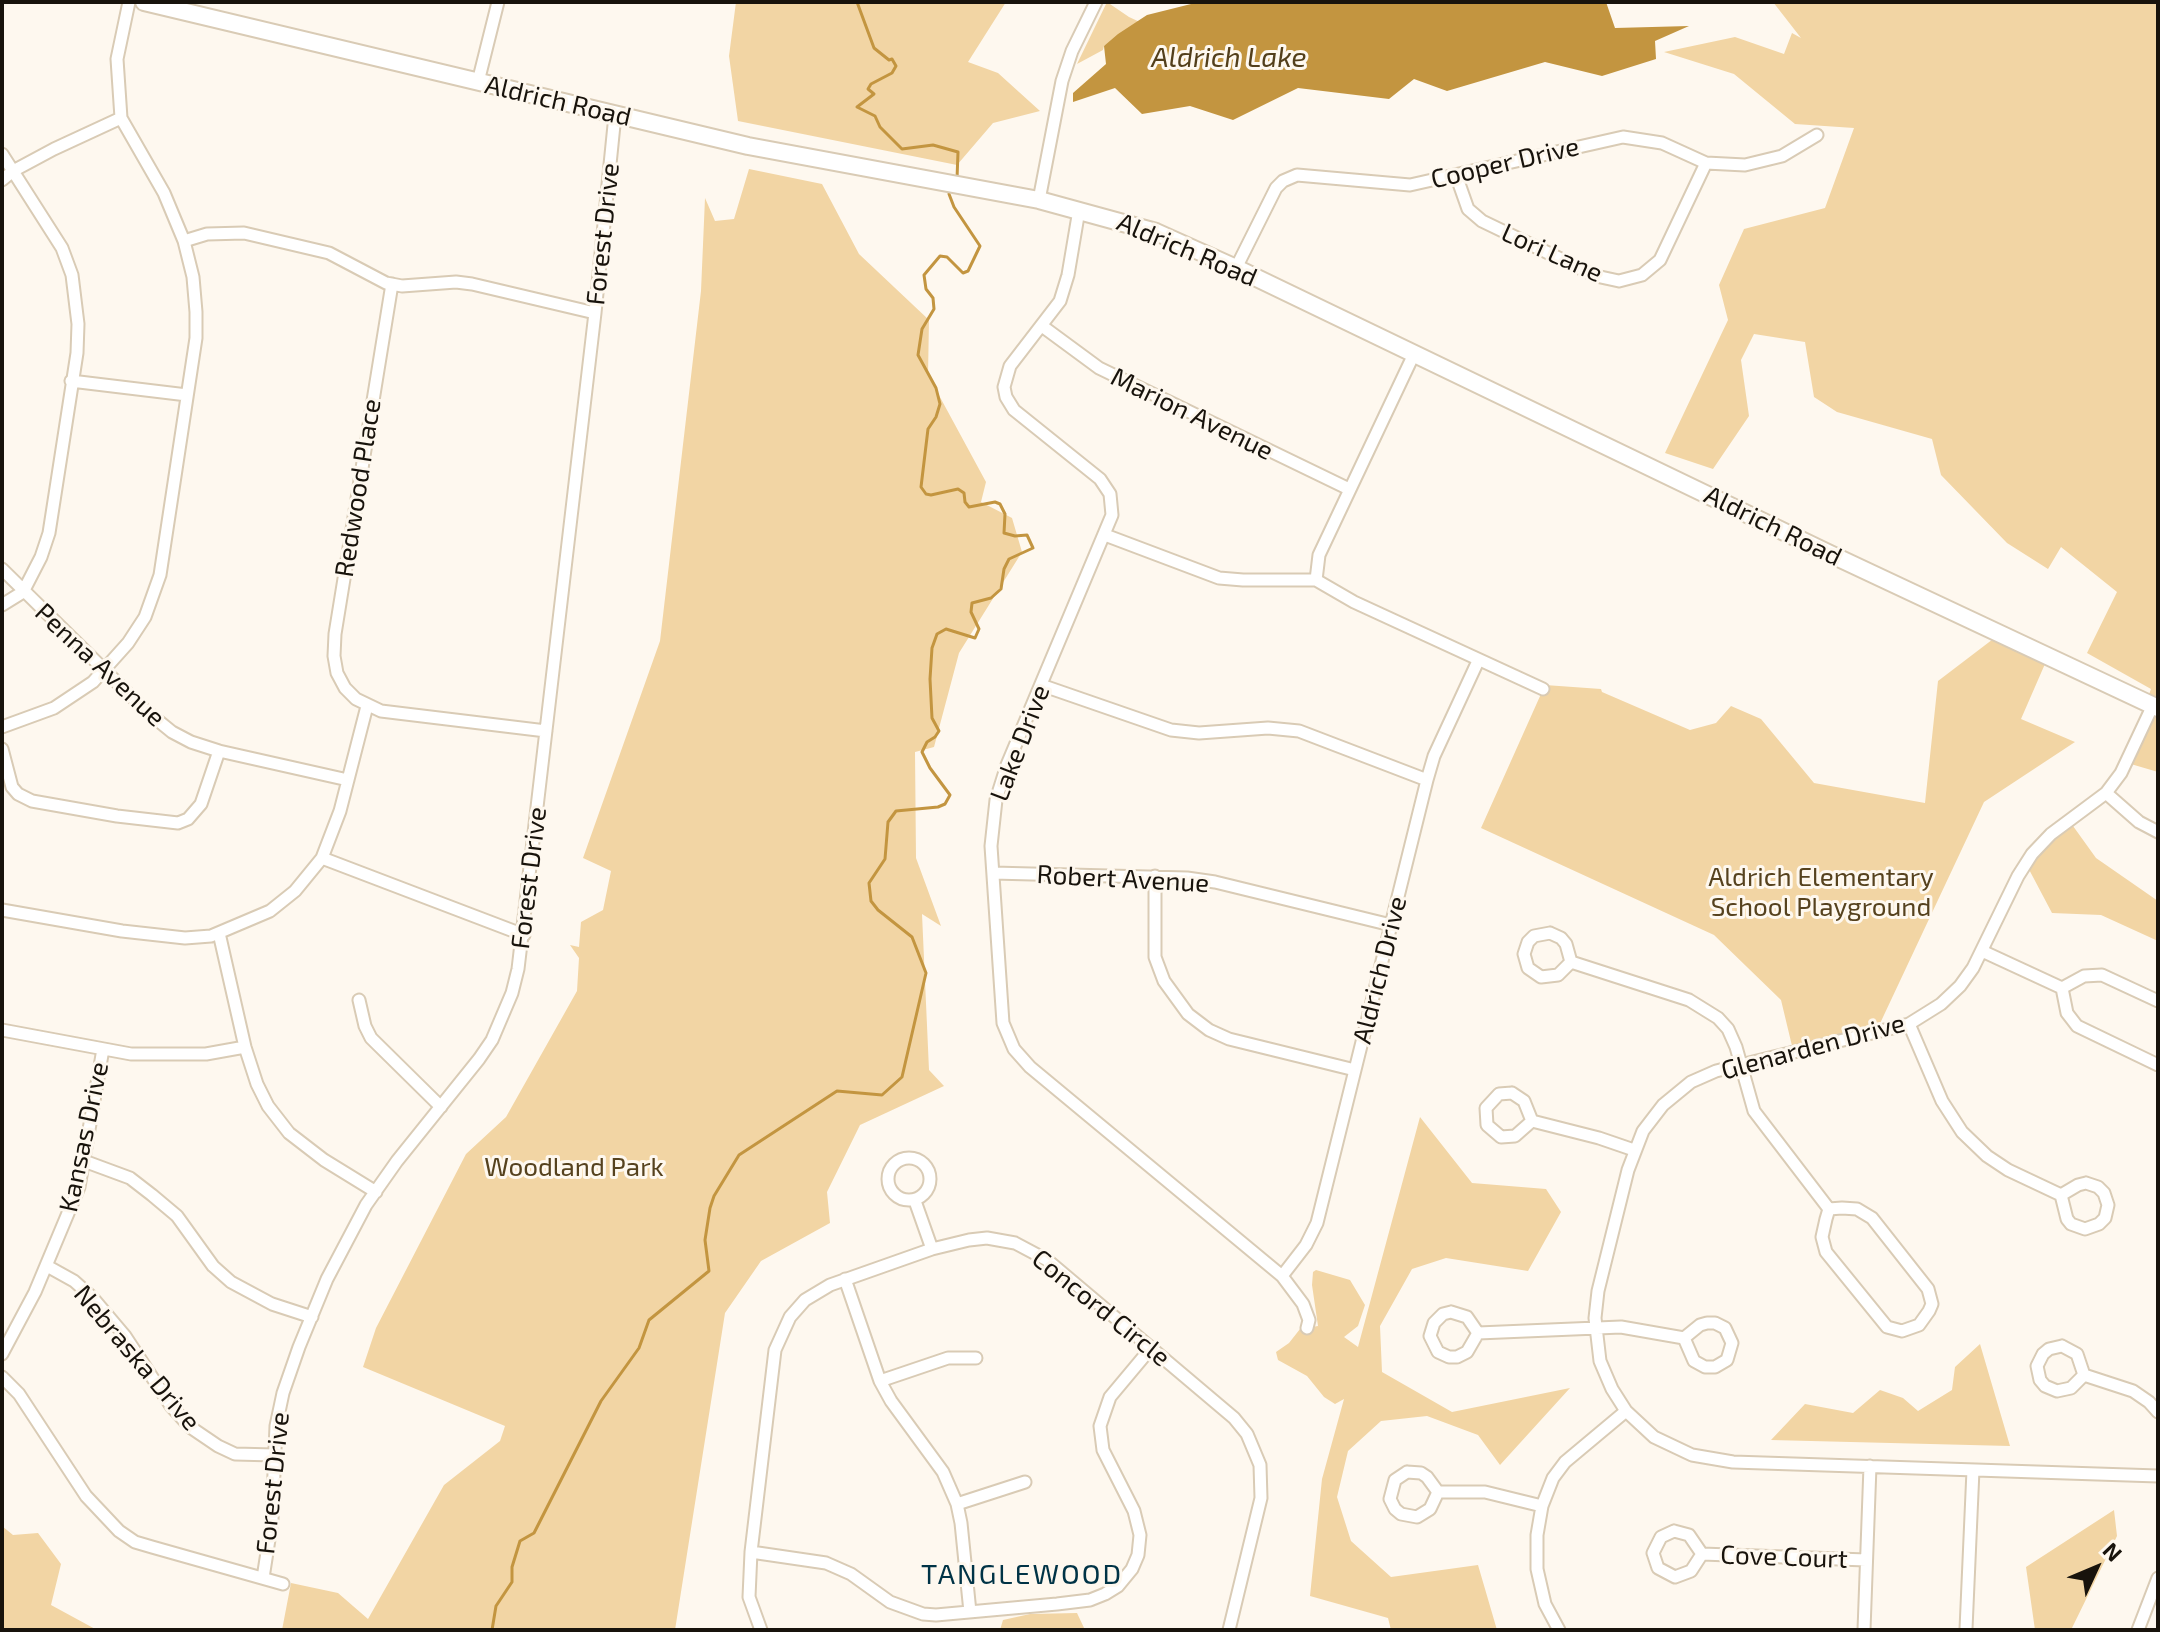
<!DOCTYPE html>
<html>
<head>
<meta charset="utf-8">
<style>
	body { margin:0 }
	#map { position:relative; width:2160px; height:1632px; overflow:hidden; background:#fef8ef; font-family:"Exo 2",sans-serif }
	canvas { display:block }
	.frame { position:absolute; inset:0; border:4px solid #18130c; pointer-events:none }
	.north { position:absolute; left:2056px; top:1528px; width:80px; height:80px; -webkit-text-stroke:6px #fef8ef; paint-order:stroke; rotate:46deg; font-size:22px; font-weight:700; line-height:32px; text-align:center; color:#18130c }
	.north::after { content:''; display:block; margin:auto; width:28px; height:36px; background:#18130c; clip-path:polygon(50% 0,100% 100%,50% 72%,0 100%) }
</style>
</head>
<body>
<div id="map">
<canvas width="2160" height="1632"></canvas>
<div class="frame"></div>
<div class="north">N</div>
</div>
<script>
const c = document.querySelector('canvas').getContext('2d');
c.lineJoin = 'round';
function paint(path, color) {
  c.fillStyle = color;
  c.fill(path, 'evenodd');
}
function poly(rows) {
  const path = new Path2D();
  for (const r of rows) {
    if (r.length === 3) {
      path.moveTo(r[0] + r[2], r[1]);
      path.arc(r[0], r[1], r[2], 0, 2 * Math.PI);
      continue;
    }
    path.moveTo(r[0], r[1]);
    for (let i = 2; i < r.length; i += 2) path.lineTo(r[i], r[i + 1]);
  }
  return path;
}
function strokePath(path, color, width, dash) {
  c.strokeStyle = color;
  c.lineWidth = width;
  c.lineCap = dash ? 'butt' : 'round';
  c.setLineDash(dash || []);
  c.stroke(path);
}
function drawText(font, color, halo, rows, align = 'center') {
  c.font = font + ' "Exo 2",sans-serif';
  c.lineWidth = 6;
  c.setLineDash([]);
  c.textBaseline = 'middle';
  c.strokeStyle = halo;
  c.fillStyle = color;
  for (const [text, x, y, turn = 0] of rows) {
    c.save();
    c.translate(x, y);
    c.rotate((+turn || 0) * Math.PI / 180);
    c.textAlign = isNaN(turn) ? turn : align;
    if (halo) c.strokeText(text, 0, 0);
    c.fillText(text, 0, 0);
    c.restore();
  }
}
paint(poly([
	[736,2,1006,2,968,62,998,73,1040,111,993,123,957,165,738,121,729,56],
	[1107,2,1129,17,1155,29,1104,46,1103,50,1077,64],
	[1773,2,2158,2,2158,772,2124,762,2151,689,2087,653,2117,592,2061,547,2048,569,2007,543,1941,475,1932,439,1837,412,1814,397,1805,342,1754,334,1741,360,1749,416,1713,469,1665,453,1728,320,1719,285,1744,229,1825,208,1854,128,1795,124,1734,74,1664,52,1735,37,1784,54,1792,33,1801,38],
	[749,169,822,184,859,254,929,320,928,375,986,482,981,502,1012,518,1022,552,959,653,934,747,915,752,916,858,941,926,922,914,929,1070,944,1086,860,1125,827,1192,830,1223,761,1261,725,1313,675,1630,282,1630,291,1583,338,1593,368,1619,444,1485,500,1441,505,1426,363,1367,376,1328,466,1154,506,1117,577,991,579,958,570,945,579,947,581,922,603,910,611,871,583,858,660,641,701,291,705,198,715,221,734,219],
	[2001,633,2048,657,2021,719,2075,742,1984,802,1876,1032,1793,1050,1781,1000,1714,935,1481,828,1545,685,1601,689,1602,692,1690,730,1716,723,1731,706,1761,719,1814,783,1925,803,1938,681],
	[2068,819,2096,858,2158,901,2158,941,2101,915,2052,913,2024,860],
	[1420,1117,1472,1183,1546,1189,1561,1212,1528,1271,1446,1258,1412,1269,1380,1326,1382,1372,1452,1412,1570,1388,1500,1465,1478,1435,1427,1416,1381,1421,1348,1451,1337,1497,1351,1541,1391,1577,1478,1565,1497,1630,1391,1630,1388,1618,1310,1596,1322,1479,1344,1399,1335,1404,1324,1397,1307,1376,1278,1360,1276,1352,1289,1343,1300,1329,1318,1326,1312,1285,1313,1272,1316,1270,1350,1280,1365,1305,1358,1326,1344,1337,1358,1347],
	[1980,1344,2010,1446,1771,1440,1805,1404,1853,1413,1880,1390,1903,1398,1918,1411,1952,1390,1955,1367],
	[2114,1510,2117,1536,2071,1630,2035,1630,2026,1567],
	[2,1526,13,1535,38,1533,61,1564,51,1605,97,1630,2,1630],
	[1077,1613,1085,1630,1000,1630,1003,1620,1030,1614]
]), '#f2d5a4');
paint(poly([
	[1199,2,1606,2,1615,28,1689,26,1655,41,1656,59,1602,76,1545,62,1447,91,1414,79,1389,99,1298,88,1233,120,1190,106,1142,114,1115,88,1073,102,1073,93,1106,64,1104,46,1118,34,1147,15]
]), '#c39540');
strokePath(poly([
	[857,2,874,48,889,60,892,59,896,66,892,73,871,84,868,89,874,94,857,107,875,116,880,127,902,149,933,145,958,152,957,179],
	[492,1630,496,1606,512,1582,512,1567,520,1541,534,1533,601,1401,639,1348,649,1320,709,1271,705,1240,710,1208,714,1196,739,1155,837,1091,882,1095,902,1077,926,973,912,937,878,910,871,901,869,883,885,859,888,822,896,811,938,807,945,804,950,795,930,768,922,752,927,742,935,737,939,731,932,718,930,679,932,648,937,634,946,629,975,638,979,629,971,612,972,603,991,598,1001,589,1004,569,1009,559,1033,548,1027,535,1015,536,1004,533,1005,514,1000,504,995,502,969,507,965,502,964,493,958,489,931,495,926,494,921,487,928,429,936,417,940,404,936,388,918,355,922,329,934,309,933,298,926,289,924,275,940,256,947,257,963,273,968,271,980,246,954,207,949,194]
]), '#c39540', 3);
const minor = poly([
	[478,82,498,2],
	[2,154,62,248,72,275,78,324,77,353,49,533,41,557,23,592,2,605],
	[1456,175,1468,209,1482,221,1596,276,1619,281,1642,275,1660,260,1706,163],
	[2,180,13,171,54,149,121,118],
	[1039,200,1062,81,1072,51,1096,2],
	[1079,210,1068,275,1060,301,1010,366,1004,387,1006,397,1014,410,1100,479,1110,494,1112,515,1007,765,996,800,991,846,1003,1023,1014,1049,1030,1067,1282,1276,1303,1304,1309,1320,1307,1328],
	[184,241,207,234,244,233,329,253,386,283,402,286,456,282,472,284,595,313],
	[1236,268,1276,188,1283,181,1297,175,1410,185,1623,137,1662,143,1706,163,1745,165,1782,156,1817,135],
	[392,284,335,634,334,656,337,673,345,688,356,699,381,711,546,731],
	[1042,326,1099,368,1349,489],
	[1414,354,1319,555,1316,580,1354,602,1543,689],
	[71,381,187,395],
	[1105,535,1219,578,1243,580,1316,580],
	[2,569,145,710,172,732,191,742,219,751,348,780],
	[1041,685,1171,730,1199,733,1268,728,1299,731,1427,780],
	[2153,705,2121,773,2106,793,2051,834,2032,854,2018,876,1973,968,1960,986,1941,1004,1909,1024,1716,1071,1691,1082,1663,1105,1643,1131,1628,1170,1598,1291,1595,1318,1600,1361,1612,1389,1626,1411,1654,1437,1692,1455,1733,1462,2158,1476],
	[2,727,54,708,93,682,128,643,145,617,160,575,196,338,196,312,193,277,184,241,164,193,121,118,117,59,129,2],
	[2,749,12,787,18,794,32,801,117,816,178,823,188,819,201,804,219,751],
	[2106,793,2139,822,2158,832],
	[322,858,524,935],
	[993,873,1187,878,1215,882,1391,925],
	[1155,876,1155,957,1164,981,1188,1014,1209,1030,1229,1039,1355,1070],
	[2,910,122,931,185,938,211,936,270,911,295,891,322,858,340,811,367,706],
	[219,933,245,1047,257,1084,268,1106,289,1133,324,1160,376,1192],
	[1550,933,1561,938,1566,944,1571,962,1558,975,1541,977,1528,968,1524,954,1528,942,1534,936,1550,933],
	[1982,951,2062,988],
	[1571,962,1689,1000,1718,1018,1728,1029,1736,1047,1754,1111,1829,1209],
	[359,1000,365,1026,371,1038,441,1107],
	[2158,1001,2102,975,2084,976,2062,988,2067,1013,2077,1026,2158,1065],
	[1909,1024,1942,1101,1962,1132,1987,1156,2008,1170,2061,1195],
	[2,1030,131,1054,206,1054,245,1047],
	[1512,1093,1524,1101,1532,1121,1515,1136,1501,1137,1487,1125,1486,1108,1499,1094,1512,1093],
	[1532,1121,1599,1138,1634,1150],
	[909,1179,21],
	[84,1161,130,1178,152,1195,177,1216,213,1266,231,1282,272,1304,312,1317],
	[2086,1183,2098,1187,2104,1193,2108,1205,2105,1218,2099,1224,2085,1229,2071,1224,2067,1219,2061,1195,2078,1185,2086,1183],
	[915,1201,932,1249],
	[1842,1208,1857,1209,1872,1218,1928,1289,1932,1304,1929,1311,1919,1325,1902,1331,1887,1327,1826,1252,1822,1237,1826,1219,1829,1209,1842,1208],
	[47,1266,74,1281,92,1297,125,1336,171,1406,190,1427,218,1446,235,1454,274,1455],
	[1282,1276,1306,1245,1317,1223,1427,780,1434,756,1478,661],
	[845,1279,880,1381,891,1401,943,1472,957,1504,961,1523,970,1612],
	[1451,1312,1467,1317,1478,1333,1467,1352,1457,1357,1449,1357,1438,1352,1430,1336,1434,1323,1443,1314,1451,1312],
	[1707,1323,1715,1323,1725,1328,1732,1343,1727,1360,1715,1367,1705,1367,1694,1361,1684,1338,1700,1325,1707,1323],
	[1478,1333,1621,1327,1684,1338],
	[2062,1346,2077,1354,2084,1375,2071,1388,2057,1391,2045,1386,2040,1380,2037,1366,2043,1354,2049,1349,2062,1346],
	[2,1354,35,1292,79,1187,103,1049],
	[2084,1375,2133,1391,2149,1402,2158,1412],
	[2,1377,19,1394,86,1496,119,1531,135,1542,152,1547,283,1584],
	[880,1381,948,1358,976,1358],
	[1407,1472,1421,1473,1427,1477,1438,1492,1430,1509,1417,1517,1401,1514,1395,1509,1390,1499,1395,1480,1407,1472],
	[1438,1492,1485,1492,1542,1506],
	[957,1504,1025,1482],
	[1674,1531,1689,1535,1702,1554,1691,1571,1675,1577,1658,1568,1653,1553,1661,1537,1674,1531],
	[751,1552,826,1563,851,1574,890,1602,923,1614,936,1615,1057,1604,1090,1600,1105,1594,1118,1586,1132,1569,1138,1555,1140,1535,1134,1511,1103,1450,1100,1426,1110,1397,1151,1348],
	[1702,1554,1866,1560],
	[263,1578,272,1520,276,1426,283,1393,299,1347,327,1279,366,1205,397,1161,479,1059,492,1040,512,993,518,969,595,313,615,115],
	[1966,1629,1973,1470],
	[761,1630,749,1597,751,1552,775,1350,790,1317,805,1300,830,1285,932,1249,969,1240,987,1238,1015,1243,1047,1260,1234,1418,1247,1434,1260,1465,1261,1498,1229,1630],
	[1559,1630,1545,1604,1537,1569,1537,1535,1542,1506,1553,1478,1565,1462,1626,1411],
	[1864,1630,1870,1466],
	[2138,1630,2158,1578]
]);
const secondary = poly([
	[144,2,748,146,1039,200,1156,232,1236,268,1830,554,2158,708]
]);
strokePath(minor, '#d9cbb5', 15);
strokePath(secondary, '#d9cbb5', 20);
strokePath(minor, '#fff', 11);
strokePath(secondary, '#fff', 16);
drawText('26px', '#18130c', '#fef8ef', [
	["Aldrich Road",558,101,13],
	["Cooper Drive",1505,163,-13],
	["Forest Drive",603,234,-84],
	["Aldrich Road",1187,250,23],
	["Lori Lane",1552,253,24],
	["Marion Avenue",1192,414,26],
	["Redwood Place",358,488,-81],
	["Aldrich Road",1773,526,26],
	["Penna Avenue",100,665,43],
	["Lake Drive",1020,743,-69],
	["Forest Drive",529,878,-83],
	["Robert Avenue",1123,879,3],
	["Aldrich Drive",1380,970,-76],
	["Glenarden Drive",1813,1047,-15],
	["Kansas Drive",84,1137,-78],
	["Concord Circle",1101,1308,39],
	["Nebraska Drive",137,1358,50],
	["Forest Drive",273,1483,-84],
	["Cove Court",1784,1557,2]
]);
drawText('26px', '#56421e', '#fef8ef', [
	["Aldrich Elementary",1821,877],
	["School Playground",1821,907],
	["Woodland Park",574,1167]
]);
drawText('italic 28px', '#533f1b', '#fef8ef', [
	["Aldrich Lake",1229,58]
]);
c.letterSpacing = '2px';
drawText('28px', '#003346', '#fef8ef', [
	["TANGLEWOOD",1022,1575]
]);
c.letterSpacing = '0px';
</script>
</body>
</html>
